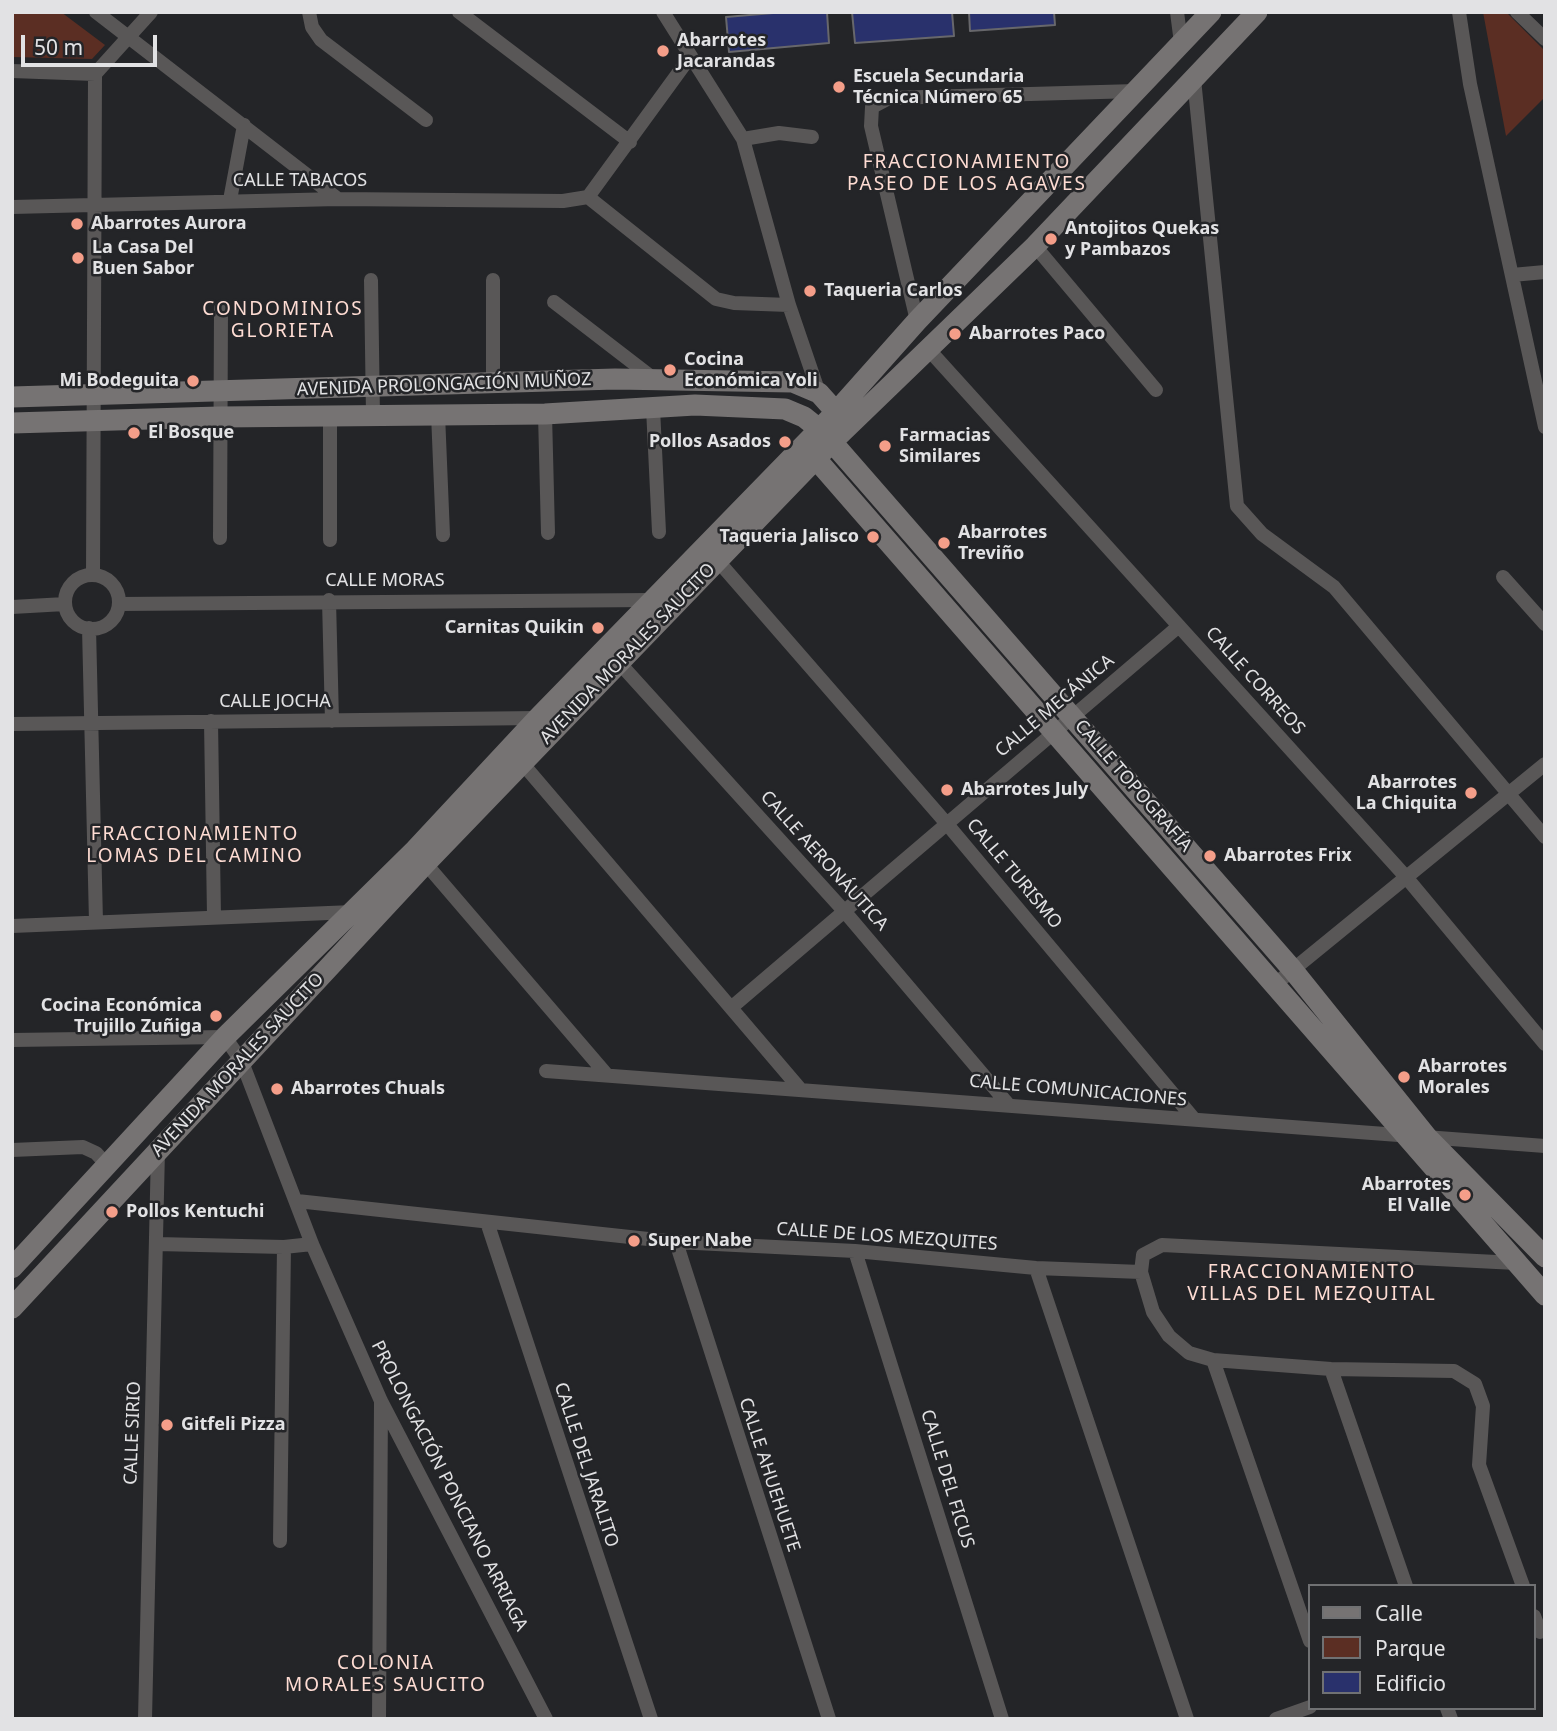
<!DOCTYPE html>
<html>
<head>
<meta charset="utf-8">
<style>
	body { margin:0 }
	#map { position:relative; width:1557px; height:1731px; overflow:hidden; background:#242528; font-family:"Noto Sans",sans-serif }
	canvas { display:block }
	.frame { position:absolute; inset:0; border:14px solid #e2e2e4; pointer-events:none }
	.legend { position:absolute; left:1308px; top:1584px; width:228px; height:126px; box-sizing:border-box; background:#242528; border:2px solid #707173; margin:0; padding:9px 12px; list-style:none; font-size:21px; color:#e2e2e4 }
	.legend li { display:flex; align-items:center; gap:14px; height:35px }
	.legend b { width:35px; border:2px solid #707173 }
	.scale { position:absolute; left:21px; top:35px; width:136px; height:32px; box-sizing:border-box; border:4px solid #e2e2e4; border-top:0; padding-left:9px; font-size:21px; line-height:24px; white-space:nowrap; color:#e2e2e4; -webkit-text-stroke:5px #242528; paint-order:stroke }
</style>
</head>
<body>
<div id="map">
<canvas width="1557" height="1731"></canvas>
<div class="frame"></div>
<ul class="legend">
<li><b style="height:9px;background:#767373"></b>Calle</li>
<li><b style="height:19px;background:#5b2e23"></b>Parque</li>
<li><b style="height:19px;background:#29316c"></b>Edificio</li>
</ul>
<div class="scale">50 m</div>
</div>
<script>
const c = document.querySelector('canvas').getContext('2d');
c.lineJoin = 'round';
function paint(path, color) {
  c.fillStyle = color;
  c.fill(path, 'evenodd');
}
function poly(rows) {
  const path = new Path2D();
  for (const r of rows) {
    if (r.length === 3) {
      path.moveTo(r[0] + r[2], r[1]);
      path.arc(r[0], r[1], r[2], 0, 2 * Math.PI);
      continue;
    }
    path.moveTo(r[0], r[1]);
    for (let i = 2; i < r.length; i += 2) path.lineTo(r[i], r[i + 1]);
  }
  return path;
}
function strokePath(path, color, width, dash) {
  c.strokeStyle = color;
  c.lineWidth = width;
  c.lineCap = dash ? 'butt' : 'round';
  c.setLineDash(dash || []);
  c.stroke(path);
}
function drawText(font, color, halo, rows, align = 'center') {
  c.font = font + ' "Noto Sans",sans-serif';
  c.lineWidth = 5;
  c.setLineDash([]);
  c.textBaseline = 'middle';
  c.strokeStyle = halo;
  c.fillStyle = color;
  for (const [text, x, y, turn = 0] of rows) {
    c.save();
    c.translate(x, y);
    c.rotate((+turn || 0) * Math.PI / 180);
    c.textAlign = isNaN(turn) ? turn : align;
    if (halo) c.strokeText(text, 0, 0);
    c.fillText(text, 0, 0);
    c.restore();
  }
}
paint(poly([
	[12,12,61,12,105,45,92,59,12,57],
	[1483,12,1506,12,1545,51,1545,97,1506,136]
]), '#5b2e23');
const building = poly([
	[785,12,827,12,829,43,729,52,726,17,785,12],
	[852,12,952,12,954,36,855,43,852,12],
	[969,12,1054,12,1055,25,970,31,969,12]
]);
paint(building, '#29316c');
strokePath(building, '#67676b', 2);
strokePath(poly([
	[96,12,338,199],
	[309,12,312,27,321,40,426,120],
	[459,12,630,142],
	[663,12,743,139,789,305,819,393],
	[1177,12,1181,43],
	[1459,12,1470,84,1545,427],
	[1517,12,1545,39],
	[12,71,95,74],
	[1194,79,1237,506,1262,534,1334,587,1545,837],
	[743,139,779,133,812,137],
	[588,197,716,299,734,303,789,305],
	[588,197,690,57],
	[230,200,244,125],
	[12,207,338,199,563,201,588,197],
	[1035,246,1156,390],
	[1512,275,1545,272],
	[371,280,373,416],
	[554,302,654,379],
	[917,321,871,126,872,107,889,98,1136,91],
	[930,351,1406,877,1545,1044],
	[493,384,493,280],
	[653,408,659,532],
	[438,414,443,535],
	[545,414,548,533],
	[330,416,330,540],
	[220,538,221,308],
	[718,561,947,824,1194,1119],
	[93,575,95,74,151,12],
	[92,602,27],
	[1503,577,1545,624],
	[329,600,332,721],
	[119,604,651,600],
	[12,607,65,604],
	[89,628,96,922],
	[614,657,845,912,1007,1103],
	[211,721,214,917],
	[12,724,538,718],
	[523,764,801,1090],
	[420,857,607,1075],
	[12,926,353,912],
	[1273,986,1545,764],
	[732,1007,1179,626],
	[12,1040,225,1037,242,1062,312,1244,381,1401,546,1719],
	[546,1071,1545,1146],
	[12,1150,83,1147,96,1153,107,1165],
	[297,1201,676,1242,855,1251,1036,1268,1141,1272],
	[487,1222,651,1719],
	[676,1242,829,1719],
	[157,1244,284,1247,312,1244],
	[855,1251,1002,1719],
	[1516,1263,1162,1245,1143,1255,1141,1272,1153,1312,1169,1336,1189,1353,1213,1360,1331,1369,1454,1371,1475,1384,1483,1406,1479,1465,1523,1586],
	[1036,1268,1187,1719],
	[1213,1360,1310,1641],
	[1331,1369,1406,1586],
	[280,1541,284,1247],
	[1534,1616,1540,1632],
	[1447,1708,1451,1719],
	[145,1719,158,1150],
	[379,1719,381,1403],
	[1276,1719,1310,1707]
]), '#595757', 14);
strokePath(poly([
	[12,397,615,379,793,382,819,393,836,412,834,426],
	[12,423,219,417,545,414,695,405,785,409,804,417,819,429],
	[832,442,1292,969,1427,1137,1545,1257],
	[816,459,1545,1295],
	[12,1268,225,1037,415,850,538,718,836,412,917,321,1211,12],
	[12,1308,425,864,832,442,1035,246,1257,12]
]), '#767373', 21);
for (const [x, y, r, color] of [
	[663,51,7,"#f49e89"],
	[839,87,7,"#f49e89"],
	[77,224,7,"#f49e89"],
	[1051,239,7,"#f49e89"],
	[78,258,7,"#f49e89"],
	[810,291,7,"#f49e89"],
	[955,334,7,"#f49e89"],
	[670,370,7,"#f49e89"],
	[193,381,7,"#f49e89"],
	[134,433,7,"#f49e89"],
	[785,442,7,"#f49e89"],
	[885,446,7,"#f49e89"],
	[873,537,7,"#f49e89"],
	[944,543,7,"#f49e89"],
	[598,628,7,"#f49e89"],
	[947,790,7,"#f49e89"],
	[1471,793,7,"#f49e89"],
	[1210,856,7,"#f49e89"],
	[216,1016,7,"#f49e89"],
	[1404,1077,7,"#f49e89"],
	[277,1089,7,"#f49e89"],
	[1465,1195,7,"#f49e89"],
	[112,1212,7,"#f49e89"],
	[634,1241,7,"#f49e89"],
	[167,1425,7,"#f49e89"]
]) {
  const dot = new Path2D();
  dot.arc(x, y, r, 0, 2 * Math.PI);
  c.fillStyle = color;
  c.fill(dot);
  strokePath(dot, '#242528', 2.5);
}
drawText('bold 18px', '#e2e2e4', '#242528', [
	["Abarrotes",677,41],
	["Jacarandas",677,62],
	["Escuela Secundaria",853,77],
	["Técnica Número 65",853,98],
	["Abarrotes Aurora",91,224],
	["Antojitos Quekas",1065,229],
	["y Pambazos",1065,250],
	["La Casa Del",92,248],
	["Buen Sabor",92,269],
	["Taqueria Carlos",824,291],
	["Abarrotes Paco",969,334],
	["Cocina",684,360],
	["Económica Yoli",684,381],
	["Mi Bodeguita",179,381,"right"],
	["El Bosque",148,433],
	["Farmacias",899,436],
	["Similares",899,457],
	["Pollos Asados",771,442,"right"],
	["Abarrotes",958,533],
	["Treviño",958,554],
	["Taqueria Jalisco",859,537,"right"],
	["Carnitas Quikin",584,628,"right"],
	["Abarrotes",1457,783,"right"],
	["La Chiquita",1457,804,"right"],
	["Abarrotes July",961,790],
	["Abarrotes Frix",1224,856],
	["Cocina Económica",202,1006,"right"],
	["Trujillo Zuñiga",202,1027,"right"],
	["Abarrotes",1418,1067],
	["Morales",1418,1088],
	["Abarrotes Chuals",291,1089],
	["Abarrotes",1451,1185,"right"],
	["El Valle",1451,1206,"right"],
	["Pollos Kentuchi",126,1212],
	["Super Nabe",648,1241],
	["Gitfeli Pizza",181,1425]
], 'left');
drawText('18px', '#e2e2e4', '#242528', [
	["CALLE TABACOS",300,181],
	["AVENIDA PROLONGACIÓN MUÑOZ",444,385,-2],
	["CALLE MORAS",385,581],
	["AVENIDA MORALES SAUCITO",628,654,-46],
	["CALLE CORREOS",1255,681,48],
	["CALLE JOCHA",275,702],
	["CALLE MECÁNICA",1055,706,-40],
	["CALLE TOPOGRAFÍA",1133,786,49],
	["CALLE AERONÁUTICA",824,861,48],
	["CALLE TURISMO",1014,874,50],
	["AVENIDA MORALES SAUCITO",238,1065,-47],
	["CALLE COMUNICACIONES",1078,1091,5],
	["CALLE DE LOS MEZQUITES",887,1237,4],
	["CALLE SIRIO",133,1433,-88],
	["CALLE DEL JARALITO",586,1465,72],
	["CALLE AHUEHUETE",769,1475,72],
	["CALLE DEL FICUS",947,1479,73],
	["PROLONGACIÓN PONCIANO ARRIAGA",449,1486,63]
]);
c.letterSpacing = '2px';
drawText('19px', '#fedcd3', '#242528', [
	["FRACCIONAMIENTO",967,163],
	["PASEO DE LOS AGAVES",967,185],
	["CONDOMINIOS",283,310],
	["GLORIETA",283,332],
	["FRACCIONAMIENTO",195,835],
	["LOMAS DEL CAMINO",195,857],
	["FRACCIONAMIENTO",1312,1273],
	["VILLAS DEL MEZQUITAL",1312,1295],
	["COLONIA",386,1664],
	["MORALES SAUCITO",386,1686]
]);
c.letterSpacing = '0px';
</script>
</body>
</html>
